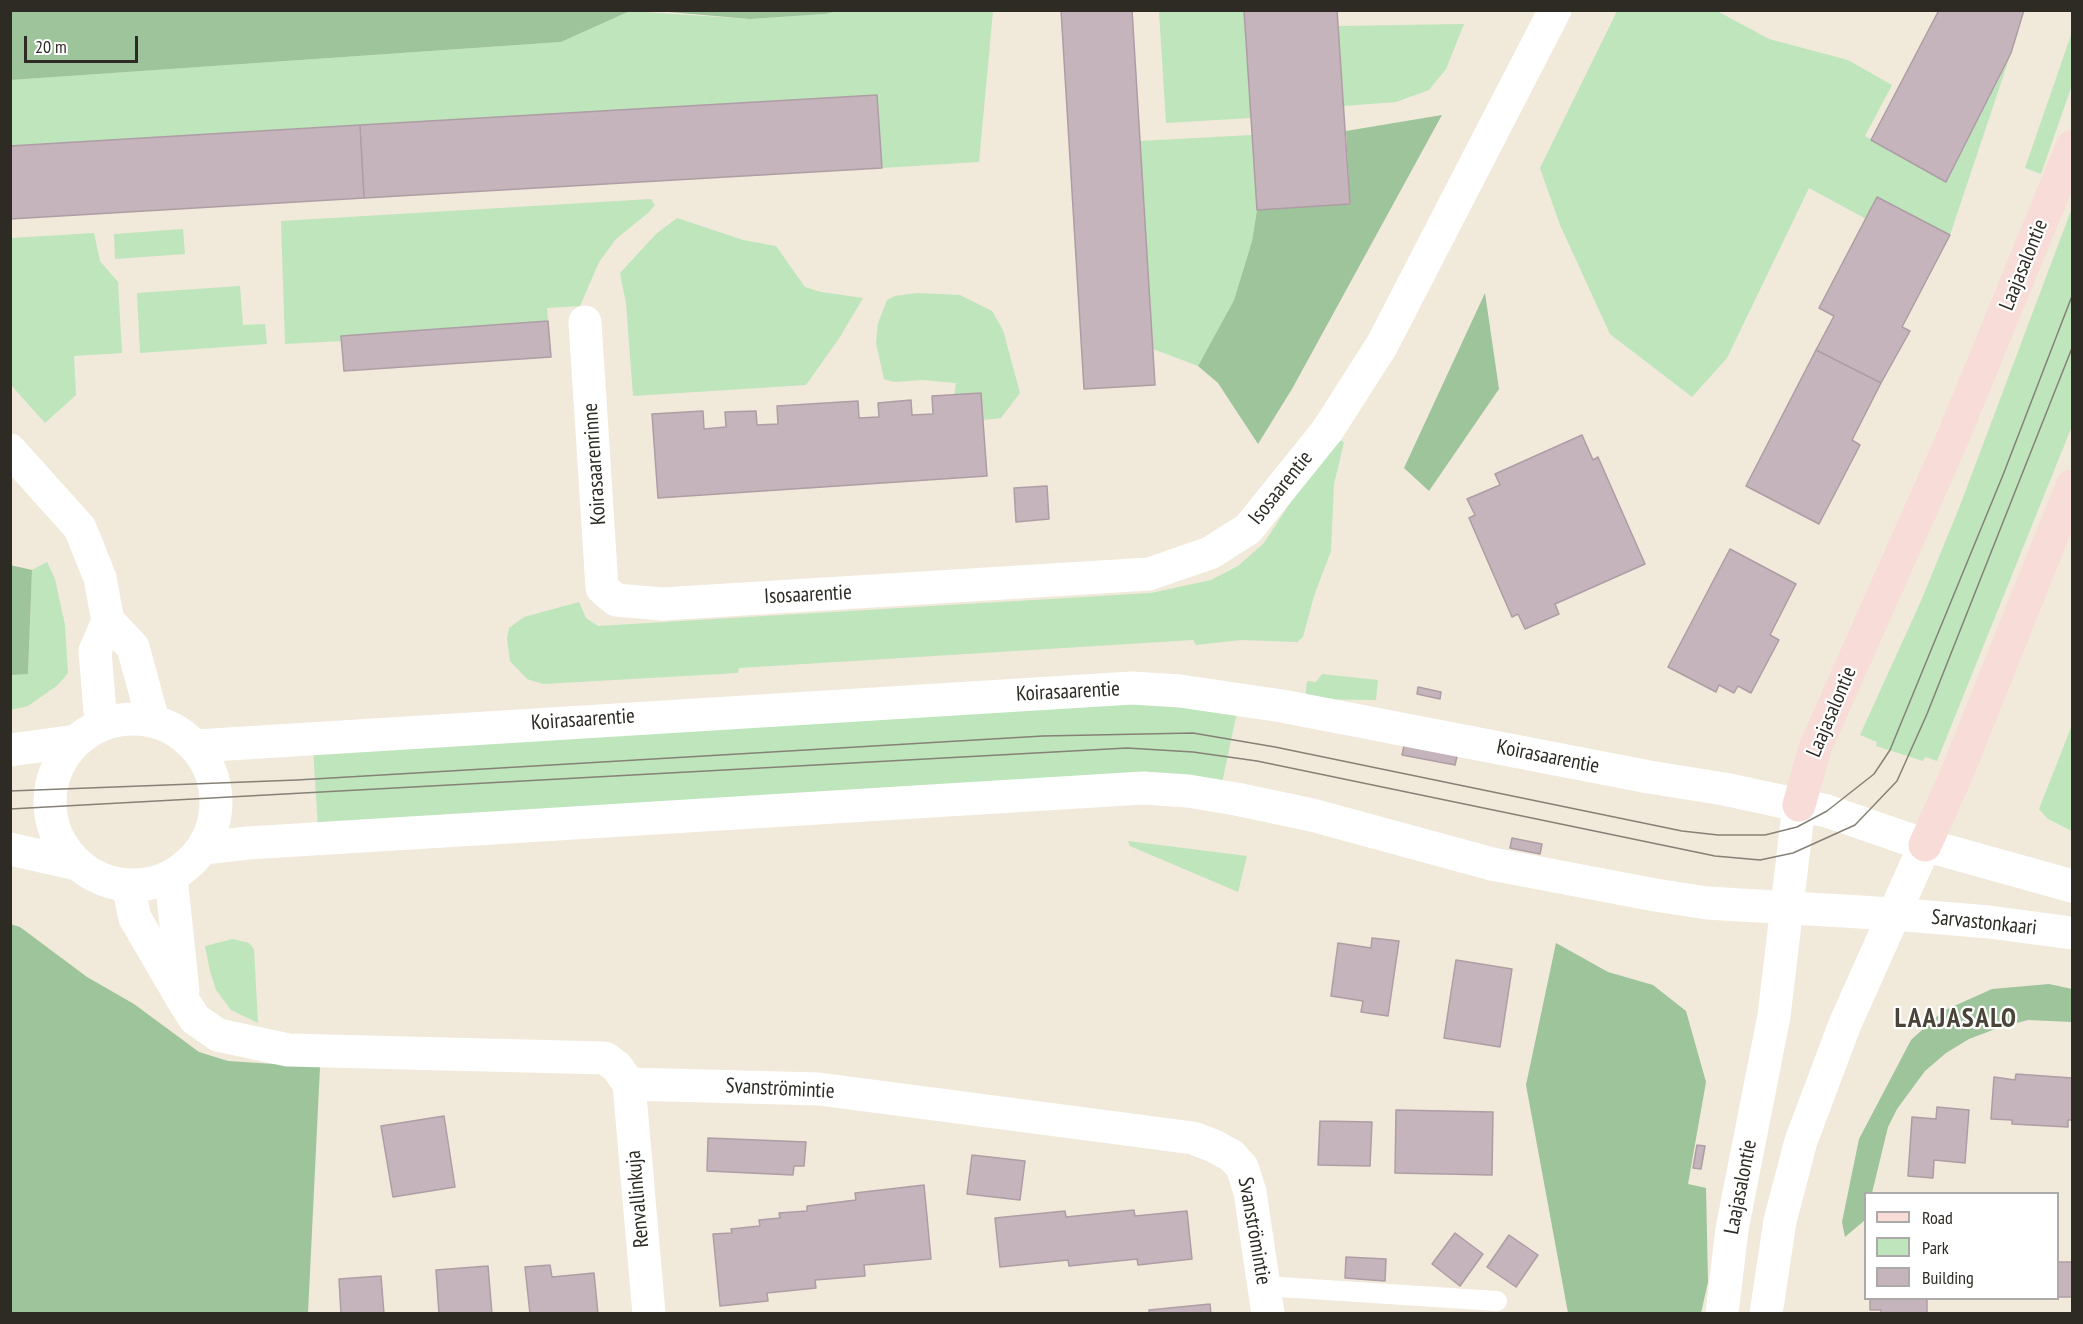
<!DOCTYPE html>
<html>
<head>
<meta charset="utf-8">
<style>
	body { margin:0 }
	#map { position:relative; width:2083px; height:1324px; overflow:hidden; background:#f1e9da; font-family:"PT Sans Narrow",sans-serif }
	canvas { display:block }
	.frame { position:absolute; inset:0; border:12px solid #2e2b25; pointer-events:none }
	.legend { position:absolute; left:1864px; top:1192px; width:195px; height:108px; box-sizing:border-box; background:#fff; border:2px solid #abaaa8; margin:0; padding:8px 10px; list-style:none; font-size:18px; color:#2e2b25 }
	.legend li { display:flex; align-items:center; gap:12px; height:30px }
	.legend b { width:30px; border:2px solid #abaaa8 }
	.scale { position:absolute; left:24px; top:36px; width:114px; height:27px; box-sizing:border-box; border:3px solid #2e2b25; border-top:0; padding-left:8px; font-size:18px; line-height:21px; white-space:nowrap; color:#2e2b25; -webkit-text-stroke:4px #fff; paint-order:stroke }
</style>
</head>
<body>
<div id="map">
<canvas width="2083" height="1324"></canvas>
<div class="frame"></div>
<ul class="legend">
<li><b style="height:8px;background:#f7dcd8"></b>Road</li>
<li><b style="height:16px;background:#bee5bc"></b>Park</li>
<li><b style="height:16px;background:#c5b4bb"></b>Building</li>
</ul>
<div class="scale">20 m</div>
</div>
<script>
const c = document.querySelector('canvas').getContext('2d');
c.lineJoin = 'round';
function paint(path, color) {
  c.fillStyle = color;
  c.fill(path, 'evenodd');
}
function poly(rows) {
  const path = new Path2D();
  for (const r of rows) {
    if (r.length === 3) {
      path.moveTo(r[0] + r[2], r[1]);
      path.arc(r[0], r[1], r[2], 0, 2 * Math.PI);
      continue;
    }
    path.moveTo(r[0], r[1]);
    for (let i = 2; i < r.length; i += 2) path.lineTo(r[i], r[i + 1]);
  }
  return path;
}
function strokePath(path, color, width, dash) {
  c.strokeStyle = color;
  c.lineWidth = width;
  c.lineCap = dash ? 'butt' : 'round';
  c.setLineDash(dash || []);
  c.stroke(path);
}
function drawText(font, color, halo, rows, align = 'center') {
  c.font = font + ' "PT Sans Narrow",sans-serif';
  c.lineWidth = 4.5;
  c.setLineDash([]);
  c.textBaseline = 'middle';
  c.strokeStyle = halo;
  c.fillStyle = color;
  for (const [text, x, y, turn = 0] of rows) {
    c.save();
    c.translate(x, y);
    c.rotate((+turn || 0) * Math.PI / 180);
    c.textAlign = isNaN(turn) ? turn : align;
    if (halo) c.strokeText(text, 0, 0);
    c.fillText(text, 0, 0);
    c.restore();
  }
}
paint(poly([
	[837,10,993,11,979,162,882,168,877,95,11,146,10,80,561,42,630,11,750,19,825,14],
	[1159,11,1244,11,1251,118,1166,123],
	[1617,11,1717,11,1769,39,1848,60,1892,85,1865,136,1946,182,2011,53,1950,235,1877,197,1866,219,1809,188,1727,358,1692,397,1610,334,1560,225,1540,168],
	[1464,24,1446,69,1429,90,1396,102,1344,106,1338,26],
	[2072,32,2072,85,2041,174,2025,168],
	[1252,135,1257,210,1252,241,1234,300,1198,366,1153,349,1140,141],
	[651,199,655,205,648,213,616,239,599,262,580,306,547,308,548,321,342,336,342,341,285,344,281,221],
	[2072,208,2072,426,1937,761,1925,757,1923,761,1876,746,1877,742,1860,735,1921,601,1961,503],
	[677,218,743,240,776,246,805,287,821,292,863,298,840,337,806,385,633,396,626,303,620,273,656,234],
	[183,229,185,254,115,259,114,234],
	[94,233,100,261,118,282,122,353,74,356,76,395,45,423,11,385,11,238],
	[240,286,243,325,265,324,267,344,140,353,137,293],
	[917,293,960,295,992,311,1003,330,1020,393,1001,418,983,420,954,395,956,383,923,380,894,382,884,379,876,343,878,323,887,300,895,296],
	[1333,437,1344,442,1334,484,1331,551,1314,596,1303,637,1297,642,1241,640,1196,645,1193,640,739,668,738,673,543,684,527,679,510,661,507,639,509,628,524,617,579,602,586,618,598,626,1151,593,1211,580,1238,566,1264,543],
	[47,562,55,579,65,625,68,673,58,685,28,706,11,710,11,675,28,673,32,570],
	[1322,674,1378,680,1376,700,1305,699,1307,681,1316,682],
	[1107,701,1237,712,1222,783,318,827,313,749],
	[2072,725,2072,831,2048,819,2039,809],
	[1128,841,1247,856,1238,892,1130,846],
	[233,939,249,943,254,949,258,1023,231,1010,216,990,210,971,205,946]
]), '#bee5bc');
paint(poly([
	[11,10,630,10,630,11,561,42,11,80],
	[657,11,837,10,837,11,825,14,750,19],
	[1442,115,1292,389,1258,444,1218,383,1198,366,1234,300,1252,241,1257,210,1350,204,1346,131],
	[1485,293,1499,389,1429,491,1404,468],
	[10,565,32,570,28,674,11,675],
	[10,924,20,927,87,977,134,1004,199,1052,228,1061,320,1067,308,1313,11,1313],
	[1556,943,1608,972,1653,985,1686,1011,1706,1082,1688,1184,1706,1188,1708,1282,1701,1313,1568,1313,1526,1085],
	[2049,984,2072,989,2072,1022,2028,1020,1998,1028,1969,1039,1946,1053,1925,1071,1897,1109,1888,1127,1872,1193,1866,1194,1865,1220,1845,1237,1842,1222,1859,1139,1911,1040,1943,1011,1992,989]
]), '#9dc49b');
const building = poly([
	[1061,10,1132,10,1155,385,1084,389,1061,10],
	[1244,10,1337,10,1350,204,1257,210,1244,10],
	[2024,10,2011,53,1946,182,1871,140,1939,10,2024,10],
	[877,95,882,168,364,198,360,125,877,95],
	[360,125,364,198,10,219,10,146,360,125],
	[1877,197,1950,235,1902,327,1910,331,1881,383,1816,350,1834,316,1819,308,1877,197],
	[548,321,551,357,344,371,341,336,548,321],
	[1816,350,1881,383,1852,440,1860,445,1819,524,1746,486,1816,350],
	[981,393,987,476,658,498,652,414,703,411,704,429,726,427,725,412,756,411,757,425,778,424,777,406,858,401,859,418,879,417,878,403,911,400,912,415,933,414,932,396,981,393],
	[1582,435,1593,460,1598,457,1645,564,1555,604,1559,614,1525,629,1518,614,1512,617,1469,518,1475,515,1467,499,1500,485,1495,474,1582,435],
	[1047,486,1049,519,1016,522,1014,488,1047,486],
	[1730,549,1796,584,1770,635,1779,640,1751,693,1738,686,1734,693,1719,685,1716,692,1668,667,1730,549],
	[1418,687,1441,692,1440,699,1417,694,1418,687],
	[1405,741,1458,752,1455,765,1402,755,1405,741],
	[1512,838,1542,844,1540,854,1510,848,1512,838],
	[1372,938,1399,941,1388,1016,1361,1012,1363,1001,1331,996,1338,943,1371,948,1372,938],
	[1456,960,1512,969,1500,1047,1444,1038,1456,960],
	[2016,1074,2072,1078,2072,1120,2068,1120,2068,1127,2012,1124,2012,1120,1991,1119,1994,1077,2015,1080,2016,1074],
	[1937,1107,1969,1110,1965,1163,1934,1160,1933,1178,1908,1176,1912,1117,1936,1119,1937,1107],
	[1396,1110,1493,1112,1492,1175,1395,1173,1396,1110],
	[444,1116,455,1187,393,1197,381,1126,444,1116],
	[1320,1121,1372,1122,1370,1166,1318,1165,1320,1121],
	[708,1138,806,1142,804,1166,794,1166,793,1175,707,1171,708,1138],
	[1697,1145,1705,1146,1701,1169,1693,1168,1697,1145],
	[972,1155,1025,1161,1020,1200,967,1194,972,1155],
	[924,1185,931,1259,864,1265,865,1276,815,1280,816,1288,767,1293,768,1301,720,1306,713,1234,732,1233,731,1229,760,1226,759,1220,780,1218,779,1213,807,1211,807,1206,856,1200,855,1193,924,1185],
	[1134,1210,1135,1216,1187,1211,1192,1259,1138,1265,1137,1259,1069,1266,1068,1260,1000,1267,995,1218,1065,1211,1066,1217,1134,1210],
	[1455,1233,1483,1254,1460,1286,1432,1264,1455,1233],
	[1509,1235,1538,1255,1516,1287,1487,1267,1509,1235],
	[1346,1257,1386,1259,1385,1281,1345,1278,1346,1257],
	[2058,1262,2072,1262,2072,1297,2058,1297,2058,1262],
	[550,1265,552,1277,594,1273,598,1314,530,1314,525,1267,550,1265],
	[488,1266,492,1314,439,1314,436,1270,488,1266],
	[381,1276,384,1314,341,1314,339,1279,381,1276],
	[1870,1298,1927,1298,1927,1314,1881,1314,1881,1310,1870,1310,1870,1298],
	[1210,1304,1211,1314,1149,1314,1149,1310,1210,1304]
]);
paint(building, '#c5b4bb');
strokePath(building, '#ae9da4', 1.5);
strokePath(poly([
	[1264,1286,1497,1301]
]), '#fff', 20);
strokePath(poly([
	[585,322,602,588,616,600,662,604,1149,574,1210,553,1248,529,1327,431,1382,345,1555,10],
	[10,450,80,528,100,578,108,621,95,651,101,724],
	[108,621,133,647,153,721],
	[171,877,183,991],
	[128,886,135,918,184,1002,195,1019,218,1035,288,1050,605,1058,617,1067,629,1084],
	[629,1084,819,1089,1193,1138,1214,1146,1232,1156,1242,1167,1250,1192,1268,1314],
	[629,1084,649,1314]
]), '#fff', 33);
strokePath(poly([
	[1925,845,2072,886],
	[1894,914,1989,922,2072,933]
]), '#fff', 33);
strokePath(poly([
	[133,802,83],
	[196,746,1132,688,1180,691,1282,706,1649,777,1724,789,1827,811,1925,845,1845,1024,1801,1141,1780,1221,1766,1314],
	[10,750,76,741],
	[204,848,248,843,1143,788,1188,791,1236,799,1312,815,1492,864,1655,895,1707,903,1894,914],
	[10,849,76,864],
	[1722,1314,1732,1229,1774,1016,1799,805]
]), '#fff', 33);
strokePath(poly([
	[1799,805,1815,748,1951,442,2072,147],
	[1925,845,1958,771,2072,486]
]), '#f7dcd8', 33);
strokePath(poly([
	[10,791,297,780,1043,736,1193,733,1275,747,1682,831,1718,835,1765,835,1797,827,1827,811,1874,774,1890,750,2003,475,2072,296],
	[10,809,1127,748,1193,752,1257,761,1715,856,1760,860,1793,853,1855,825,1897,781,1927,714,2072,348]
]), '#868176', 1.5);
drawText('21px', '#2e2b25', '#fff', [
	["Laajasalontie",2024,265,-68],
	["Koirasaarenrinne",595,464,-94],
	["Isosaarentie",1281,488,-51],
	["Isosaarentie",808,595,-3],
	["Koirasaarentie",1068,692,-3],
	["Laajasalontie",1832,712,-67],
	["Koirasaarentie",583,720,-4],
	["Koirasaarentie",1548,757,11],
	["Sarvastonkaari",1984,923,6],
	["Svanströmintie",780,1089,3],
	["Laajasalontie",1741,1187,-79],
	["Renvallinkuja",638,1199,-95],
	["Svanströmintie",1254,1231,80]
]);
c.letterSpacing = '1.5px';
drawText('bold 27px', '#4a4438', '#fff', [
	["LAAJASALO",1956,1019]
]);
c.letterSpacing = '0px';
</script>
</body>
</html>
